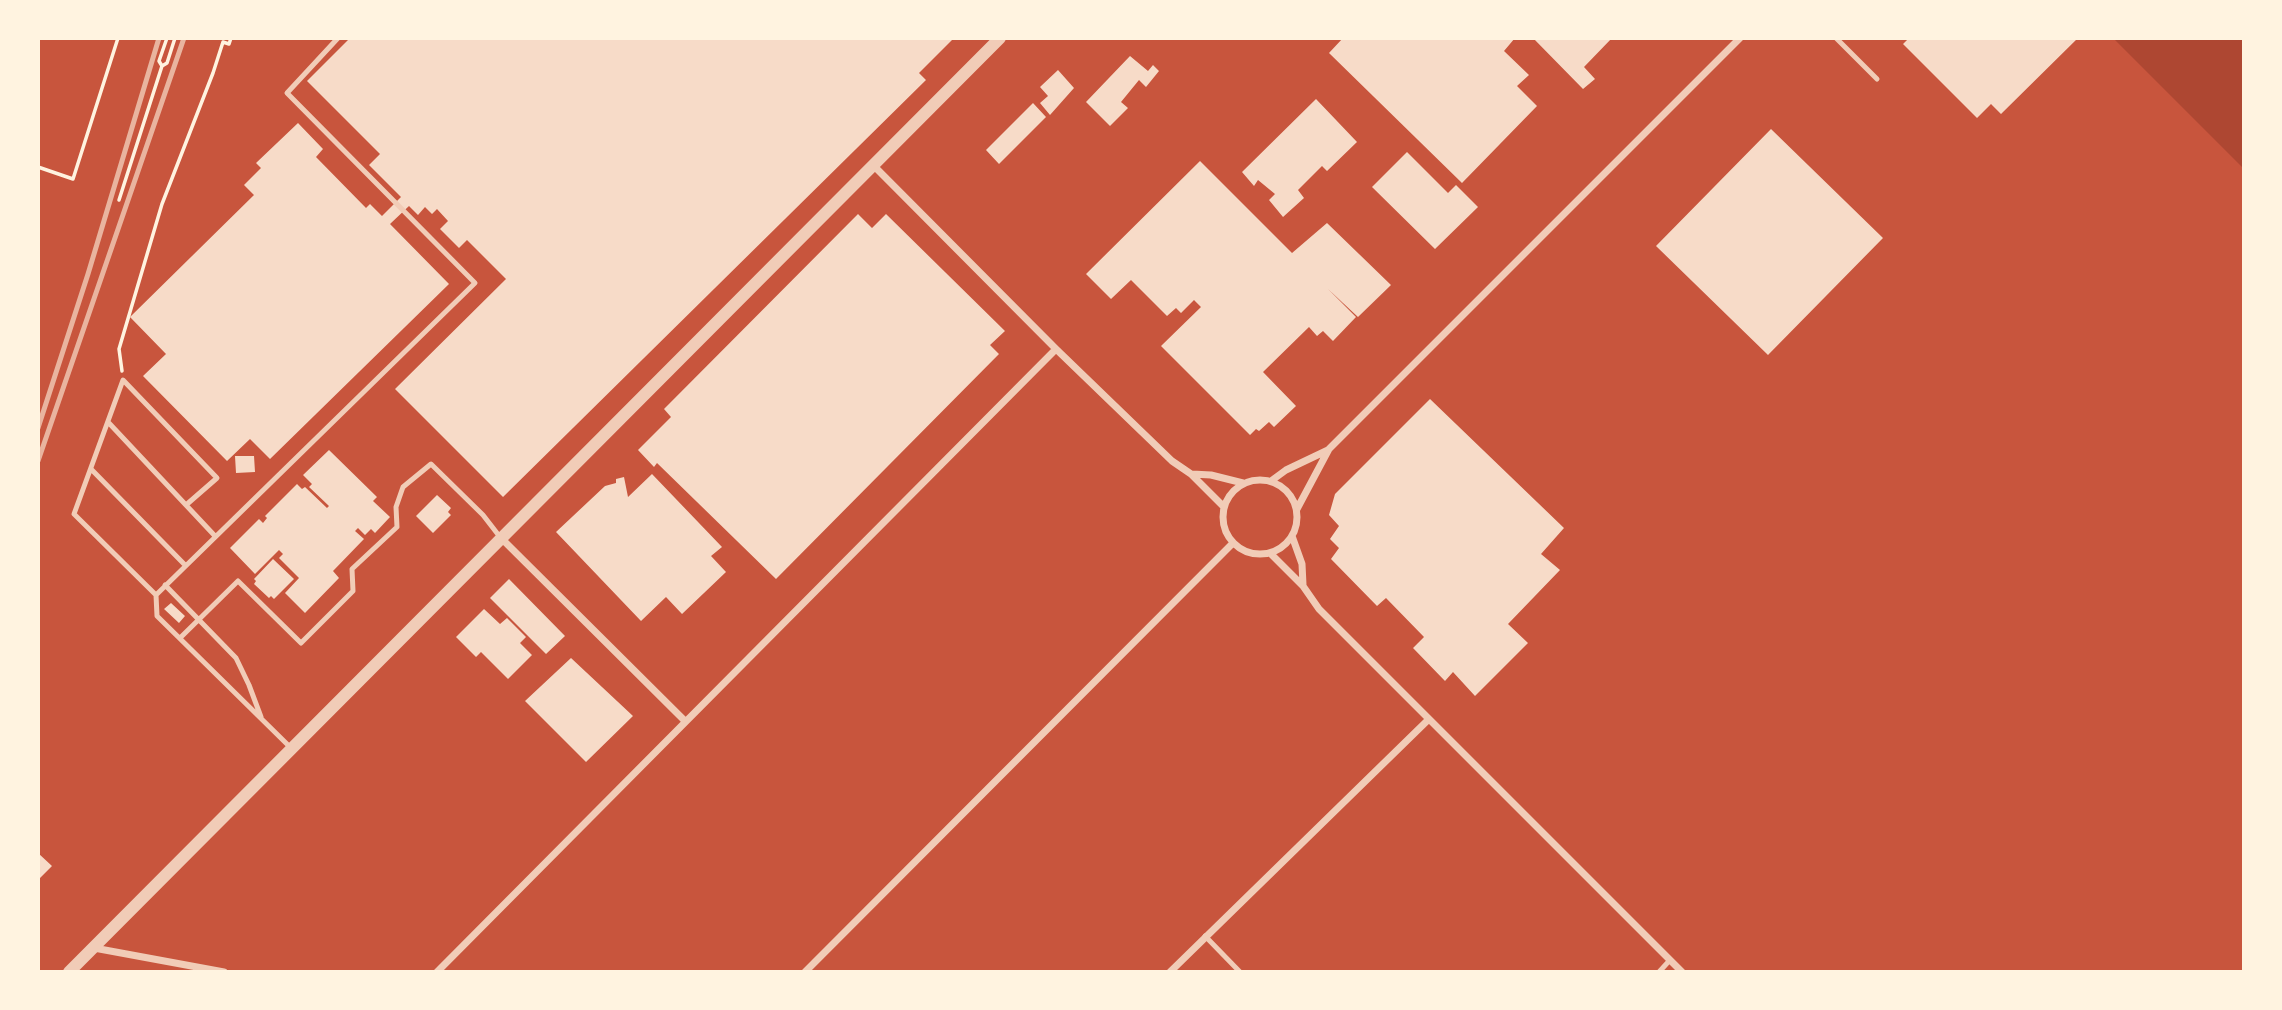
<!DOCTYPE html>
<html>
<head>
<meta charset="utf-8">
<style>
	body { margin:0 }
	#map { position:relative; width:2282px; height:1010px; overflow:hidden; background:#c8553d; font-family:Barlow,sans-serif }
	canvas { display:block }
	.frame { position:absolute; inset:0; border:40px solid #fff3e0; pointer-events:none }
</style>
</head>
<body>
<div id="map">
<canvas width="2282" height="1010"></canvas>
<div class="frame"></div>
</div>
<script>
const c = document.querySelector('canvas').getContext('2d');
c.lineJoin = 'round';
function paint(path, color) {
  c.fillStyle = color;
  c.fill(path, 'evenodd');
}
function poly(rows) {
  const path = new Path2D();
  for (const r of rows) {
    if (r.length === 3) {
      path.moveTo(r[0] + r[2], r[1]);
      path.arc(r[0], r[1], r[2], 0, 2 * Math.PI);
      continue;
    }
    path.moveTo(r[0], r[1]);
    for (let i = 2; i < r.length; i += 2) path.lineTo(r[i], r[i + 1]);
  }
  return path;
}
function strokePath(path, color, width, dash) {
  c.strokeStyle = color;
  c.lineWidth = width;
  c.lineCap = dash ? 'butt' : 'round';
  c.setLineDash(dash || []);
  c.stroke(path);
}
paint(poly([
	[2114,39,2243,39,2243,168]
]), '#ae4732');
paint(poly([
	[350,38,954,38,919,73,926,80,503,497,395,389,506,279,467,240,459,248,440,229,448,221,437,209,432,214,425,207,418,215,409,206,390,224,449,284,270,459,250,439,227,461,143,376,166,354,130,317,254,195,244,185,261,168,256,163,298,123,323,149,316,157,366,208,370,204,382,216,401,197,369,165,380,154,307,81],
	[1343,38,1515,38,1504,51,1529,75,1517,86,1537,106,1462,183,1329,53],
	[1533,38,1612,38,1584,67,1595,79,1583,89],
	[1909,38,2078,38,2001,114,1991,104,1977,118,1903,44],
	[1130,56,1148,71,1153,65,1159,71,1146,87,1139,80,1121,102,1128,108,1110,126,1086,102],
	[1058,70,1074,88,1050,115,1040,103,1048,96,1040,87],
	[1316,99,1357,142,1327,171,1322,166,1298,190,1304,198,1283,217,1269,200,1275,194,1258,180,1254,186,1242,172],
	[1033,103,1046,117,999,164,986,150],
	[1771,129,1883,238,1768,355,1656,246],
	[1407,152,1448,193,1456,185,1478,207,1435,249,1372,187],
	[1200,161,1292,253,1327,223,1391,285,1358,317,1328,289,1356,317,1333,341,1323,331,1317,336,1309,327,1263,372,1296,406,1274,427,1269,422,1259,431,1256,429,1250,435,1161,346,1201,307,1194,300,1181,313,1176,308,1167,316,1131,280,1111,299,1086,274],
	[858,214,872,228,886,214,1005,331,990,345,999,354,776,579,657,463,654,467,638,450,671,417,664,409],
	[1430,399,1564,528,1541,554,1560,570,1508,624,1528,643,1475,696,1453,672,1445,681,1413,648,1424,637,1386,598,1377,606,1331,559,1339,548,1330,539,1339,526,1329,515,1335,494],
	[329,450,377,497,373,501,390,517,375,533,371,529,365,535,358,528,355,531,364,539,333,571,339,578,305,613,285,593,299,578,279,558,283,554,279,550,255,574,230,548,259,519,263,523,267,518,265,516,297,484,302,489,305,487,327,508,329,506,309,487,312,484,303,475],
	[235,456,254,456,255,472,236,473],
	[652,474,722,547,711,556,726,572,682,614,666,597,641,621,556,532,605,486,616,483,616,479,624,477,628,497],
	[437,495,451,508,448,512,451,515,433,533,416,516],
	[273,559,294,579,274,599,271,596,269,598,254,584,256,581,254,579],
	[509,579,565,636,546,654,490,598],
	[171,603,185,616,179,623,164,609],
	[484,609,500,624,507,618,526,637,520,643,532,655,508,679,481,652,476,657,456,637],
	[571,658,633,716,586,762,525,701],
	[38,853,52,866,38,880]
]), '#f7dbc8');
strokePath(poly([
	[162,66,159,61,167,38],
	[38,167,73,179,118,38],
	[119,200,162,66,167,63,175,38],
	[122,371,119,349,162,204,213,73,223,42,229,44,231,38]
]), '#fff3e0', 3.5);
strokePath(poly([
	[1836,38,1877,79],
	[108,422,215,536],
	[91,469,185,565],
	[165,585,236,658,249,685,261,717],
	[156,595,74,514,123,380,217,478,186,505],
	[180,638,238,581,301,643,353,591,352,569,397,527,396,507,403,487,431,464,483,515,500,537],
	[291,748,157,616,156,595,475,283,287,93,338,38],
	[1205,936,1240,972],
	[1659,972,1670,960]
]), '#f1ccb7', 5);
strokePath(poly([
	[873,165,1056,349,1172,461,1191,474,1224,507],
	[1192,474,1211,475,1243,483],
	[1260,517,37],
	[1271,481,1286,470,1328,450],
	[1297,509,1329,449,1740,38],
	[1292,536,1302,564,1303,585],
	[500,537,685,721],
	[1270,553,1303,586,1319,609,1682,972],
	[94,948,224,972],
	[437,972,1056,349],
	[805,972,1233,543],
	[1170,972,1429,719]
]), '#f1ccb7', 7);
strokePath(poly([
	[69,972,1000,38]
]), '#f1ccb7', 12);
strokePath(poly([
	[38,428,88,274,159,38],
	[38,461,184,38]
]), '#e9b49f', 5);
</script>
</body>
</html>
